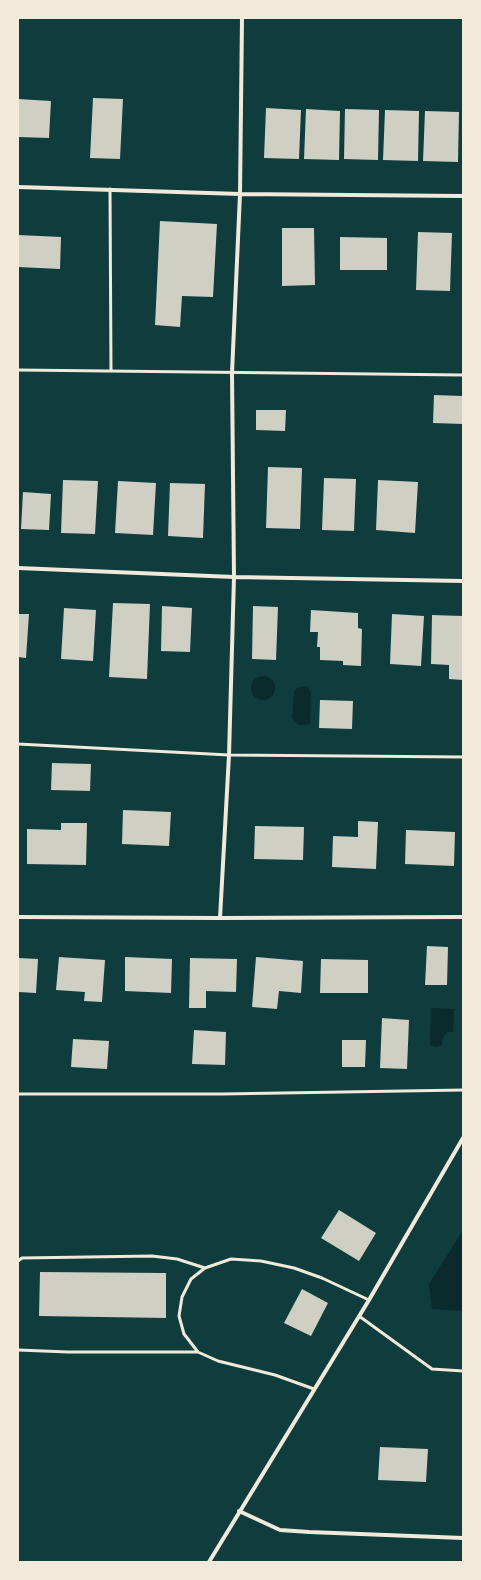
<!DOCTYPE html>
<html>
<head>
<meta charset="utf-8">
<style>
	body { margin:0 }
	#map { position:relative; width:481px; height:1580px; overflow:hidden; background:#0f3d3e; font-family:"Asap Condensed",sans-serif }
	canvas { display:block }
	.frame { position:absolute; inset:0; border:19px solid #f1e9da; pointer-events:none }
</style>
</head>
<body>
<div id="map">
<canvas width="481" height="1580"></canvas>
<div class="frame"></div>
</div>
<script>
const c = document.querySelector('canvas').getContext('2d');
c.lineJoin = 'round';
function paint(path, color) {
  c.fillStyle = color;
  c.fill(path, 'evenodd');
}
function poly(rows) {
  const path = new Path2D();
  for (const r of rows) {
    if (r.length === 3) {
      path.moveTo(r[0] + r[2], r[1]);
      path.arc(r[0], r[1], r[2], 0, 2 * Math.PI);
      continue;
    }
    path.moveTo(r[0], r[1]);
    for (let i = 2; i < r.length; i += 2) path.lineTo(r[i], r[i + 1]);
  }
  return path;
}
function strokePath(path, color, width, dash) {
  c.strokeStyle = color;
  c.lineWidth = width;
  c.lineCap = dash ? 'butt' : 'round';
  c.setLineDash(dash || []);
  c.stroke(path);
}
paint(poly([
	[263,688,12],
	[304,686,308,687,311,693,310,724,298,725,292,718,294,692,297,688],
	[431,1008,454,1009,453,1032,447,1032,443,1038,442,1045,437,1047,430,1045],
	[463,1230,463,1311,432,1309,429,1284]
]), '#0a2a2b');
paint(poly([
	[93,98,123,99,120,159,90,158],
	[18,99,51,101,49,138,18,137],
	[266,108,301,110,299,159,264,158],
	[306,109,340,111,339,160,304,159],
	[345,109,379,110,378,160,344,159],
	[385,110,419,111,418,161,383,160],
	[425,111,459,112,458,162,423,161],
	[160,221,217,224,213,297,182,296,180,327,155,325],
	[282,228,314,228,315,285,282,286],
	[418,232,452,233,450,291,416,290],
	[18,235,61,237,60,269,18,267],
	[340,237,387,238,387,270,340,270],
	[434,395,463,396,463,424,433,423],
	[256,410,286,410,285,431,256,430],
	[268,467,302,468,300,529,266,528],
	[324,478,356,479,354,531,322,530],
	[63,480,98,481,95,534,61,533],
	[378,480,418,482,415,533,376,530],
	[118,481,156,483,153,535,115,533],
	[170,483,205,484,203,538,168,536],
	[23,492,51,494,49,530,21,529],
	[113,603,150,604,147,679,109,677],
	[162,606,192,608,190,652,161,651],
	[253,606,278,607,276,660,252,659],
	[64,608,96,610,93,661,61,659],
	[311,610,358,613,358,628,362,629,361,666,343,665,343,661,320,660,320,647,317,647,318,632,310,632],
	[18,614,29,614,26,658,18,657],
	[392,614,424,616,421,666,390,664],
	[432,615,463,616,463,680,449,679,449,665,431,664],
	[320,700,353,701,352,729,319,728],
	[52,763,91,764,90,791,51,790],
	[123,810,171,812,169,846,122,844],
	[358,821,378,822,376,869,332,867,333,836,358,837],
	[61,823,87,823,86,865,27,864,27,829,61,830],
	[255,826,304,827,303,860,254,859],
	[406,830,455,832,454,866,405,864],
	[427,946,448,947,447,985,425,985],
	[59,957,105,960,102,1002,84,1001,85,992,56,990],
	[125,957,172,959,171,993,125,991],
	[256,957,303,961,301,993,279,991,277,1009,252,1007],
	[18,958,38,959,36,993,18,992],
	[190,958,237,959,236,992,206,991,206,1008,189,1008],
	[321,959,368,960,368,993,320,993],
	[382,1018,409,1020,407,1069,380,1068],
	[194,1030,226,1032,225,1065,192,1064],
	[73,1039,109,1041,107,1069,71,1067],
	[342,1040,366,1040,365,1067,342,1067],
	[339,1210,376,1233,359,1261,321,1238],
	[40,1272,166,1273,166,1318,39,1316],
	[302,1289,328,1303,311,1336,284,1323],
	[380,1447,428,1449,426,1482,378,1480]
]), '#cfcfc3');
strokePath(poly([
	[110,189,111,371],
	[18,370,463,375],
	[18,744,229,755,463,757],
	[18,1094,222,1094,463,1090],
	[18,1261,22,1258,152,1256,177,1259,205,1268],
	[359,1316,432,1369,463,1371],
	[18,1350,68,1352,198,1352],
	[314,1389,275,1375,218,1361,198,1352,184,1334,179,1316,182,1297,191,1279,205,1268,231,1259,261,1261,294,1268,322,1278,369,1300]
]), '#f1e9da', 3);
strokePath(poly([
	[18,187,240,194,463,196],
	[18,568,234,577,463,581],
	[18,917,220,918,463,917],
	[220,918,229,755,234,577,232,373,240,194,242,18],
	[239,1511,280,1530,309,1532,463,1538],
	[209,1562,369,1300,463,1138]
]), '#f1e9da', 4);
</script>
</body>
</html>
